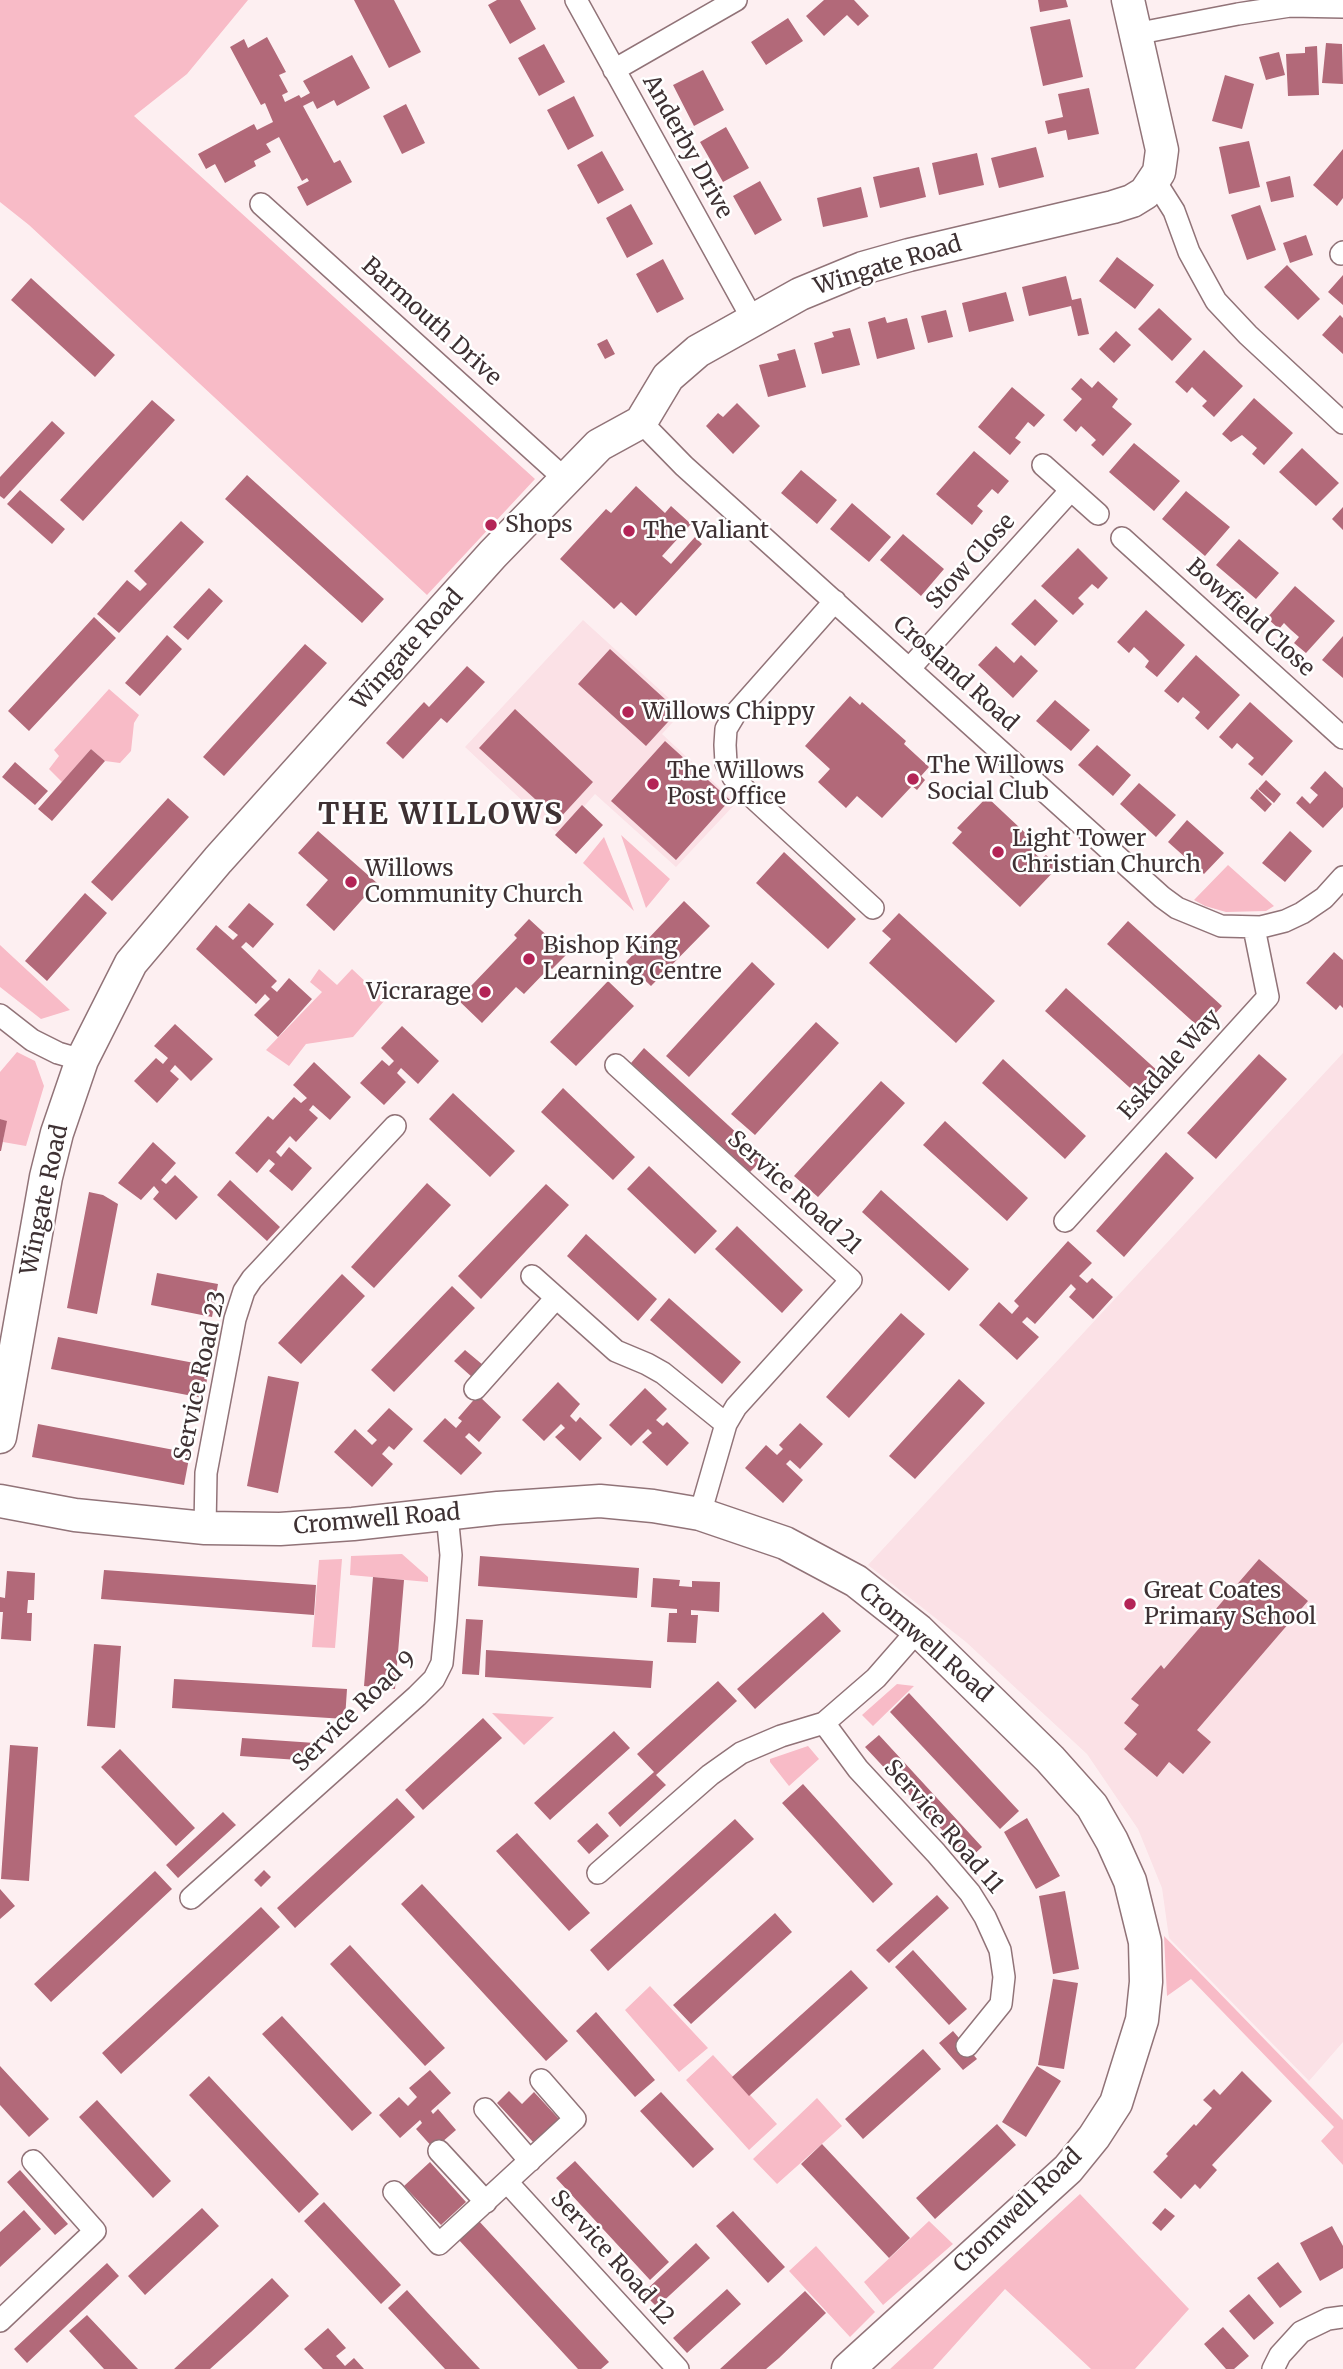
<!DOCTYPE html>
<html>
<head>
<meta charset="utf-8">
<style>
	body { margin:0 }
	canvas { display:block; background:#fdeff1 }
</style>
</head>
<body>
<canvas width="1343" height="2369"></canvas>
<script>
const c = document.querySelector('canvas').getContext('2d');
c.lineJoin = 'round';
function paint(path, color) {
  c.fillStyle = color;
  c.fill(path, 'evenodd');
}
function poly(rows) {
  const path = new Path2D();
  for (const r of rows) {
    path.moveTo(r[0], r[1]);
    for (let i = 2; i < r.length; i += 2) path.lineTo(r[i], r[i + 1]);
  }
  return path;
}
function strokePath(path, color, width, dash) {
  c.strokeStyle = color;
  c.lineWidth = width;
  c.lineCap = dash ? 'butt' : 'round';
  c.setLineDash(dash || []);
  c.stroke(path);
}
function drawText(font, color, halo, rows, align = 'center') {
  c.font = font + ' Merriweather,serif';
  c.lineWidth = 5;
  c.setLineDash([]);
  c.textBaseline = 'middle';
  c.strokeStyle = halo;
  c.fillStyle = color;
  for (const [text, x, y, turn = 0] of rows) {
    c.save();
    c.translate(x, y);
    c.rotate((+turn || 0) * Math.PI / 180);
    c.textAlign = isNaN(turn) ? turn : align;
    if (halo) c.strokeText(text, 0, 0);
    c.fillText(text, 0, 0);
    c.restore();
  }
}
paint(poly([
	[583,620,683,711,662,734,736,803,676,867,595,794,559,835,465,747],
	[1343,1053,1343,2042,1309,2081,1169,1938,1162,1888,1138,1829,1087,1754,966,1642,868,1565]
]), '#fbe1e6');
paint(poly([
	[0,0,248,0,187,74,134,116,535,479,427,595,29,225,0,202],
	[109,689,139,715,134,723,131,751,120,763,105,761,91,749,62,782,49,769,59,756,54,750],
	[621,835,670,879,646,908],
	[604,837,634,911,583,863],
	[1228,865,1274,906,1266,911,1226,912,1205,906,1194,900],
	[0,945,70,1010,41,1019,0,987],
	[319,969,337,985,352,969,385,1000,353,1037,306,1044,289,1066,266,1050,322,992,310,982],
	[17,1052,35,1061,44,1086,26,1146,3,1142,6,1121,0,1119,0,1072],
	[402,1554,428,1577,428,1582,350,1575,351,1556],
	[342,1559,335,1648,312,1647,319,1560],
	[897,1684,914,1686,873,1726,862,1715],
	[492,1713,554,1717,524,1745],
	[808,1746,819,1759,789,1786,770,1762,770,1759],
	[1164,1936,1343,2120,1343,2165,1321,2141,1334,2127,1191,1979,1167,1996],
	[650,1986,708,2048,679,2072,625,2010],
	[713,2055,777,2124,749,2150,686,2080],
	[817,2098,842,2126,777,2184,753,2159],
	[1080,2194,1189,2309,1135,2369,1091,2369,1005,2289,933,2369,890,2369],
	[929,2221,953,2244,883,2305,864,2282],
	[816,2246,875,2312,850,2337,789,2271]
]), '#f8bbc7');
paint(poly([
	[354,0,394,0,421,52,389,68],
	[497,0,520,0,536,29,510,44,488,5],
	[824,0,854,0,869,16,858,26,847,15,824,36,806,16],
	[1038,0,1066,0,1068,7,1040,12],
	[788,18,803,41,766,65,751,42],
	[1070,19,1083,77,1043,86,1030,27],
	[267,37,286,72,279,75,288,92,282,95,285,102,299,95,301,98,310,93,303,81,352,55,370,88,337,106,334,100,317,109,313,101,303,106,334,163,340,160,352,182,307,206,297,187,309,181,307,178,302,181,279,137,266,144,271,152,254,161,256,166,225,183,215,164,206,169,198,154,254,124,257,130,273,122,265,103,261,105,230,47,244,39,248,48],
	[1326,43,1342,44,1343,84,1322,83],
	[544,44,565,82,539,96,518,58],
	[1317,46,1319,95,1288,96,1286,54,1305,53,1305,47],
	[1279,52,1285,75,1266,80,1259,57],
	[703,70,724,110,694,126,673,85],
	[1225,75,1254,84,1242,129,1212,121],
	[1089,88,1099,134,1068,140,1066,130,1048,134,1045,121,1063,117,1058,94],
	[574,96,594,136,568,150,547,110],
	[406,104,425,143,402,154,383,116],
	[726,127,749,168,723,182,700,142],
	[1249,141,1260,187,1229,194,1219,147],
	[1036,147,1044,177,999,188,991,158],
	[1343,149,1343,198,1337,206,1313,185],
	[602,151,624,190,598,204,577,165],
	[977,153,984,185,939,195,932,163],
	[919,167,926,197,880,208,873,177],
	[1290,176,1294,197,1271,202,1266,182],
	[760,181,782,220,755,235,733,196],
	[861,187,868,217,823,227,817,198],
	[631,204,653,244,627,258,606,218],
	[1260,205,1276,250,1247,260,1231,215],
	[1306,235,1313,255,1290,263,1283,243],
	[1117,257,1154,285,1135,309,1099,281],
	[663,259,684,299,657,313,636,274],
	[1287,265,1320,299,1298,320,1264,287],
	[1343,275,1343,305,1328,292],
	[1066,276,1072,300,1081,298,1089,334,1078,336,1071,306,1029,316,1022,287],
	[31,278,115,355,95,377,11,300],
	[1006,292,1014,321,969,332,962,303],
	[1159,308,1192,339,1172,361,1138,329],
	[946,310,953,337,928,343,921,316],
	[1340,315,1343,318,1343,354,1322,335],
	[885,317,887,323,907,318,915,349,877,359,868,322],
	[850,328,860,365,822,374,814,343,834,337,832,332],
	[1116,331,1131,345,1114,363,1099,349],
	[607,339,615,354,605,359,597,344],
	[795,349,806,387,768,397,759,365,779,360,777,354],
	[1204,350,1243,386,1214,417,1202,406,1207,401,1199,394,1192,387,1187,393,1175,382],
	[1081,378,1092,388,1098,381,1118,399,1112,407,1132,424,1103,456,1091,445,1096,440,1081,426,1076,432,1063,420,1082,399,1071,389],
	[1012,387,1045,415,1034,427,1028,422,1015,438,1021,442,1010,455,978,427],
	[1254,398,1293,433,1264,465,1252,454,1257,448,1242,435,1231,442,1222,434],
	[152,400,175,420,83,521,60,500],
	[737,403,760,426,733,454,706,426,718,413,723,417],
	[52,421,65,433,4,499,0,496,0,477],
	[1134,443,1180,481,1154,511,1109,472],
	[1302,448,1339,483,1316,506,1279,472],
	[974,451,1009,481,998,494,992,489,977,506,983,511,972,525,936,494],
	[801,470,837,500,817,524,781,493],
	[247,475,384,599,362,623,225,499],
	[636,486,665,513,671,506,691,524,662,556,671,564,695,537,702,544,636,616,621,602,614,609,560,559,606,509,611,513],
	[20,490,65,529,52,544,7,504],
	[1186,491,1230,527,1205,556,1162,519],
	[852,503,891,537,869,562,830,529],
	[1343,507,1343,530,1332,519],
	[181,521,204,542,119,633,97,614,127,580,140,591,147,584,134,571],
	[903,534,944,569,921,596,880,560],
	[1239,539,1279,573,1256,599,1216,565],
	[1078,548,1108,578,1098,589,1092,584,1078,598,1084,604,1073,615,1041,586],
	[1295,586,1335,621,1306,653,1294,643,1299,637,1291,630,1284,623,1279,629,1267,618],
	[209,588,223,601,188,640,173,627],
	[1035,599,1058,621,1035,646,1011,624],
	[1146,610,1185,645,1157,677,1145,667,1149,661,1142,654,1134,647,1129,653,1117,642],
	[94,617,116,638,29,731,8,711],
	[167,635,182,649,140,696,125,683],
	[1343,636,1343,678,1322,660],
	[305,644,327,663,224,776,203,757],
	[996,646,1014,663,1021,655,1038,671,1013,698,978,665],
	[610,649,678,711,646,746,578,684],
	[1196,655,1240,695,1208,730,1195,718,1200,712,1183,697,1178,703,1164,691],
	[467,666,485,682,447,723,441,718,403,759,386,743,424,702,429,707],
	[850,696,860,705,862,702,906,741,904,744,929,767,921,776,925,780,917,790,912,786,882,818,857,796,846,808,818,782,830,769,805,746],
	[1055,700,1090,730,1071,751,1036,721],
	[1250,702,1293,741,1262,776,1248,764,1254,758,1237,743,1232,749,1219,737],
	[515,709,593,782,558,820,479,748],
	[665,741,730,800,676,860,611,801],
	[1097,745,1131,775,1113,796,1078,765],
	[91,749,105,761,52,821,38,809],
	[15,762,48,791,35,805,2,777],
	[1325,771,1343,788,1343,807,1323,828,1296,803,1302,796,1310,804,1318,795,1310,788],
	[1266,780,1281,794,1274,803,1258,789],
	[1139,783,1176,815,1156,837,1120,804],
	[1257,789,1272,804,1265,812,1250,798],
	[987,797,1037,844,1031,850,1041,859,1046,855,1058,867,1020,907,952,843,962,832,957,828],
	[168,798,189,817,112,901,91,882],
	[582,805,603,825,576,854,555,835],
	[1187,820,1224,853,1204,874,1168,842],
	[318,831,377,883,334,931,306,905,328,880,298,853],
	[1290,831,1312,851,1285,882,1262,863],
	[784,852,856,919,828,949,756,883],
	[85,893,107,913,47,981,25,961],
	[684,901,710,926,651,986,626,962],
	[249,903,274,924,253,948,246,942,241,947,277,981,271,987,277,992,289,978,312,999,278,1037,254,1015,270,999,265,994,256,1004,196,949,216,925,233,940,238,935,228,927],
	[899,913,995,1001,956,1043,869,963,891,939,882,931],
	[529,919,567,954,552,969,550,967,524,994,516,987,482,1023,455,997,468,984,471,986,517,938,514,935],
	[1128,921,1222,1006,1201,1029,1107,944],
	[1334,952,1343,960,1343,1008,1340,1005,1336,1010,1306,983],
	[752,962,775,984,689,1077,666,1056],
	[608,981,634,1006,576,1066,550,1042],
	[1066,988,1160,1073,1139,1096,1045,1011],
	[816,1022,839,1043,755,1135,731,1114],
	[175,1024,213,1059,191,1081,175,1065,170,1071,179,1079,157,1103,134,1081,156,1058,163,1064,168,1058,154,1046],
	[402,1026,439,1061,418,1084,401,1068,397,1073,406,1082,384,1105,360,1083,382,1060,389,1066,394,1061,381,1048],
	[644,1048,764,1158,750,1172,631,1063],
	[1259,1054,1287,1079,1216,1159,1187,1133],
	[1003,1059,1086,1136,1065,1159,982,1083],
	[314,1062,351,1097,330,1120,313,1105,309,1110,318,1118,296,1142,290,1136,276,1152,281,1157,289,1147,312,1168,292,1191,269,1171,275,1164,269,1159,257,1173,235,1153,268,1116,273,1120,294,1097,301,1103,307,1098,293,1085],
	[881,1081,905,1103,818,1197,794,1176],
	[563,1088,635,1157,613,1180,541,1112],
	[453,1093,515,1151,490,1177,429,1119],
	[0,1119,7,1121,1,1151,0,1151],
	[945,1121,1028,1198,1007,1221,923,1145],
	[153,1142,176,1163,161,1180,166,1184,175,1175,198,1197,176,1220,153,1199,159,1192,154,1186,141,1200,118,1183],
	[1166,1152,1194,1178,1124,1257,1096,1231],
	[649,1166,717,1231,695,1254,627,1189],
	[230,1180,280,1227,267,1241,217,1195],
	[427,1183,451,1205,374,1288,351,1267],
	[546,1184,569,1205,481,1299,458,1276],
	[881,1190,969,1269,949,1291,862,1212],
	[89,1192,103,1195,118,1204,97,1314,67,1308],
	[737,1226,803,1290,782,1313,715,1249],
	[586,1234,657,1299,638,1321,567,1256],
	[1068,1241,1092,1263,1079,1276,1087,1283,1092,1278,1113,1297,1093,1319,1069,1297,1076,1289,1071,1284,1035,1324,1027,1317,1022,1322,1039,1337,1017,1360,979,1325,999,1302,1012,1314,1019,1306,1014,1301],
	[157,1273,218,1284,212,1317,151,1305],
	[342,1274,365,1296,301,1364,278,1343],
	[452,1286,475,1308,394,1392,371,1370],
	[669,1298,741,1362,722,1384,650,1320],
	[901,1313,925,1334,849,1418,826,1397],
	[58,1337,210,1366,203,1398,51,1369],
	[465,1350,483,1365,472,1377,454,1361],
	[268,1376,299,1382,278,1493,247,1486],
	[959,1379,985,1403,915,1479,889,1456],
	[558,1382,580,1404,570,1416,576,1422,580,1417,602,1438,580,1461,555,1437,565,1428,561,1424,544,1441,522,1420],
	[645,1388,667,1409,656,1420,663,1426,667,1422,689,1443,667,1466,642,1442,652,1433,648,1429,631,1446,609,1425],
	[478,1395,501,1417,479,1442,469,1433,465,1437,482,1453,461,1475,423,1441,445,1418,456,1428,462,1421,458,1418],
	[389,1408,413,1429,394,1450,389,1446,382,1454,393,1464,372,1487,334,1452,355,1429,372,1445,377,1440,367,1431],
	[800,1423,823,1444,800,1469,790,1460,786,1464,803,1480,783,1503,745,1468,766,1445,777,1455,783,1449,779,1445],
	[38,1424,190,1453,184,1485,32,1457],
	[480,1556,639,1568,637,1598,478,1586],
	[1259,1559,1308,1601,1197,1730,1211,1742,1183,1774,1169,1762,1157,1777,1124,1749,1137,1734,1124,1723,1139,1705,1131,1699,1161,1665,1164,1669],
	[104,1570,316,1585,314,1615,101,1599],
	[7,1571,35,1573,34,1600,28,1600,27,1613,32,1613,31,1641,1,1639,3,1612,0,1612,0,1597,5,1598],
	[373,1577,404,1580,395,1689,364,1686],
	[653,1578,680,1580,679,1586,692,1587,692,1581,720,1582,719,1612,691,1610,691,1615,698,1615,696,1643,667,1642,669,1613,677,1613,677,1609,651,1607],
	[823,1612,841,1631,755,1709,737,1689],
	[466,1619,483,1620,479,1675,462,1674],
	[94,1644,121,1646,115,1728,87,1726],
	[486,1650,653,1661,651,1688,485,1677],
	[174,1679,347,1689,345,1719,172,1708],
	[718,1681,737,1701,656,1775,666,1785,620,1827,608,1813,654,1772,637,1754],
	[909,1693,1019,1811,1000,1829,890,1712],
	[483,1718,502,1738,423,1810,405,1790],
	[614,1731,630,1748,550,1820,534,1803],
	[879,1735,982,1847,969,1859,865,1747],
	[242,1738,315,1743,313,1761,240,1756],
	[10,1745,38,1747,29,1881,1,1879],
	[120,1749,195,1828,176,1846,101,1767],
	[803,1784,893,1884,873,1903,782,1803],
	[397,1798,415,1817,295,1928,277,1908],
	[223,1812,236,1825,178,1878,166,1865],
	[1027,1818,1060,1876,1036,1889,1004,1832],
	[735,1819,754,1839,608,1971,590,1950],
	[597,1823,609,1836,589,1854,577,1841],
	[517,1833,590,1913,569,1931,496,1851],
	[264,1870,271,1877,261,1887,254,1880],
	[155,1871,172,1889,51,2002,34,1984],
	[422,1884,568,2041,546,2061,401,1904],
	[0,1889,15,1906,0,1919],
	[1065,1891,1079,1969,1053,1974,1039,1896],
	[937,1895,949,1908,889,1963,876,1950],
	[261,1907,280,1927,121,2074,102,2053],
	[775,1913,792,1932,691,2024,673,2005],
	[350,1945,445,2048,425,2066,330,1964],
	[913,1950,967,2009,949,2025,895,1967],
	[851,1970,868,1988,749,2096,732,2077],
	[1053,1979,1078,1983,1064,2069,1038,2065],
	[596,2012,655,2080,635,2097,576,2031],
	[282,2016,372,2113,352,2131,262,2034],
	[953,2031,977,2059,963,2070,939,2043],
	[923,2049,941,2069,863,2139,845,2119],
	[0,2066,49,2119,29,2137,0,2105],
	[1037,2066,1061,2081,1026,2137,1002,2122],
	[430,2070,451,2093,431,2111,433,2114,438,2109,456,2130,434,2149,416,2129,422,2123,420,2120,400,2138,379,2115,399,2097,408,2106,417,2097,409,2088],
	[1242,2071,1272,2101,1212,2165,1217,2170,1200,2189,1195,2184,1181,2199,1153,2172,1168,2156,1166,2154,1194,2124,1196,2126,1212,2108,1203,2100,1214,2089,1220,2095],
	[209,2076,319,2194,299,2213,189,2095],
	[509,2091,522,2104,534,2092,559,2119,533,2142,497,2103],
	[661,2092,714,2149,693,2168,640,2111],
	[97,2100,171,2181,153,2198,79,2117],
	[997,2124,1016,2145,935,2219,916,2198],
	[822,2144,910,2238,889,2258,801,2164],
	[575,2161,669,2262,650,2280,556,2178],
	[430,2162,466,2202,441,2225,404,2186],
	[20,2170,68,2224,55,2235,7,2182],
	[324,2202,401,2285,381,2304,304,2221],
	[202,2208,219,2226,145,2295,128,2276],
	[1165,2208,1175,2216,1161,2231,1152,2223],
	[24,2210,41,2229,0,2267,0,2232],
	[733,2211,785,2267,768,2283,716,2226],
	[478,2220,609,2362,601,2369,578,2369,458,2239],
	[1332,2226,1343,2246,1343,2268,1320,2281,1300,2243],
	[696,2243,710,2258,657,2307,643,2293],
	[1278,2262,1302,2292,1280,2308,1257,2278],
	[107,2263,119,2276,27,2363,14,2349],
	[272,2278,289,2296,251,2332,210,2369,174,2369],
	[727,2289,741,2304,687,2353,673,2338],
	[407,2290,426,2311,480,2369,445,2369,388,2308],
	[805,2291,826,2313,779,2358,766,2369,720,2369],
	[1249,2294,1274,2323,1254,2340,1229,2311],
	[87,2315,105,2334,138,2369,104,2369,69,2331],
	[1223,2327,1249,2356,1234,2369,1226,2369,1204,2344],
	[328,2328,346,2348,336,2356,345,2366,354,2358,364,2369,323,2369,304,2349]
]), '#b26979');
const street = poly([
	[576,0,753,320],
	[1135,34,1238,14,1290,6,1343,7],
	[614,70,736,0],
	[1155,181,1174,211,1189,252,1216,301,1248,335,1343,423],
	[261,204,565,479],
	[1341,254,1343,252],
	[641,422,684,466,1162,897,1177,908,1221,926,1261,927,1285,921,1302,913,1324,898,1343,877],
	[1043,465,1098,514],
	[1122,538,1343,738],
	[835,601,735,714,726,729,725,745,726,763,733,777,748,793,873,908],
	[910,668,1071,490],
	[0,1015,32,1040,58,1053,82,1060],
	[616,1065,851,1280,736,1407,726,1424,700,1514],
	[1065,1221,1268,997,1254,928],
	[532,1276,616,1351,647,1364,663,1373,726,1424],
	[475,1389,556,1298],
	[205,1528,206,1473,235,1319,244,1291,252,1279,395,1126],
	[824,1723,858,1769,936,1853,970,1893,985,1917,1000,1950,1004,1977,1001,2004,967,2046],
	[598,1873,710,1775,741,1753,781,1736,824,1723,876,1678,918,1630],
	[191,1898,417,1696,434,1679,442,1663,446,1621,451,1555,447,1514],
	[485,2109,530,2161],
	[439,2151,486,2202],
	[507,2182,678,2369],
	[394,2192,439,2244,575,2119,541,2080],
	[0,2321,95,2231,33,2161],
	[1273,2369,1280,2355,1301,2332,1328,2319,1343,2317]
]);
const secondary = poly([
	[0,1437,46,1177,57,1133,82,1060,131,963,218,860,493,554,599,445,641,422,668,377,698,351,800,294,863,268,909,255,1113,207,1132,201,1145,193,1159,172,1162,150,1128,0],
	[0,1501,75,1515,205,1528,280,1529,353,1524,498,1508,600,1501,653,1506,700,1514,785,1543,856,1581,918,1630,1050,1759,1092,1806,1112,1841,1130,1881,1145,1942,1146,1982,1142,2020,1116,2103,1094,2137,1068,2169,848,2369]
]);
strokePath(street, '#917378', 24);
strokePath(secondary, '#917378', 35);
strokePath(street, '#fff', 21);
strokePath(secondary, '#fff', 32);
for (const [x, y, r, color] of [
	[491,525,7,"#b32456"],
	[629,531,7,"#b32456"],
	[628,712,7,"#b32456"],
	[913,779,7,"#b32456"],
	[653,784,7,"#b32456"],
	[998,852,7,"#b32456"],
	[351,882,7,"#b32456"],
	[529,959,7,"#b32456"],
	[485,992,7,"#b32456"],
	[1130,1604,7,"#b32456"]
]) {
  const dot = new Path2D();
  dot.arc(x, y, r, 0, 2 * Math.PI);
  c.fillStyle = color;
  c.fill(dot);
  strokePath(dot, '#fff', 2.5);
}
drawText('23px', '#3e3133', '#fff', [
	["Anderby Drive",687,147,61],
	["Wingate Road",888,266,-17],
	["Barmouth Drive",431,322,42],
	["Stow Close",971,562,-48],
	["Bowfield Close",1250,618,42],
	["Wingate Road",408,650,-48],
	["Crosland Road",955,674,42],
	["Eskdale Way",1170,1065,-48],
	["Service Road 21",794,1193,42],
	["Wingate Road",45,1200,-78],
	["Service Road 23",201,1376,-78],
	["Cromwell Road",377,1520,-5],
	["Cromwell Road",925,1643,41],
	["Service Road 9",355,1712,-44],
	["Service Road 11",943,1827,49],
	["Cromwell Road",1018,2211,-44],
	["Service Road 12",612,2258,48]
]);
drawText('23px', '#3e3133', '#fff', [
	["Shops",505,525],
	["The Valiant",643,531],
	["Willows Chippy",642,712],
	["The Willows",927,766],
	["Social Club",927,792],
	["The Willows",667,771],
	["Post Office",667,797],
	["Light Tower",1012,839],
	["Christian Church",1012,865],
	["Willows",365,869],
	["Community Church",365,895],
	["Bishop King",543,946],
	["Learning Centre",543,972],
	["Vicrarage",471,992,"right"],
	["Great Coates",1144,1591],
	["Primary School",1144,1617]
], 'left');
c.letterSpacing = '2px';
drawText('bold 30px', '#3e3133', '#fff', [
	["THE WILLOWS",441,816]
]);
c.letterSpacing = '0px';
</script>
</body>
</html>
